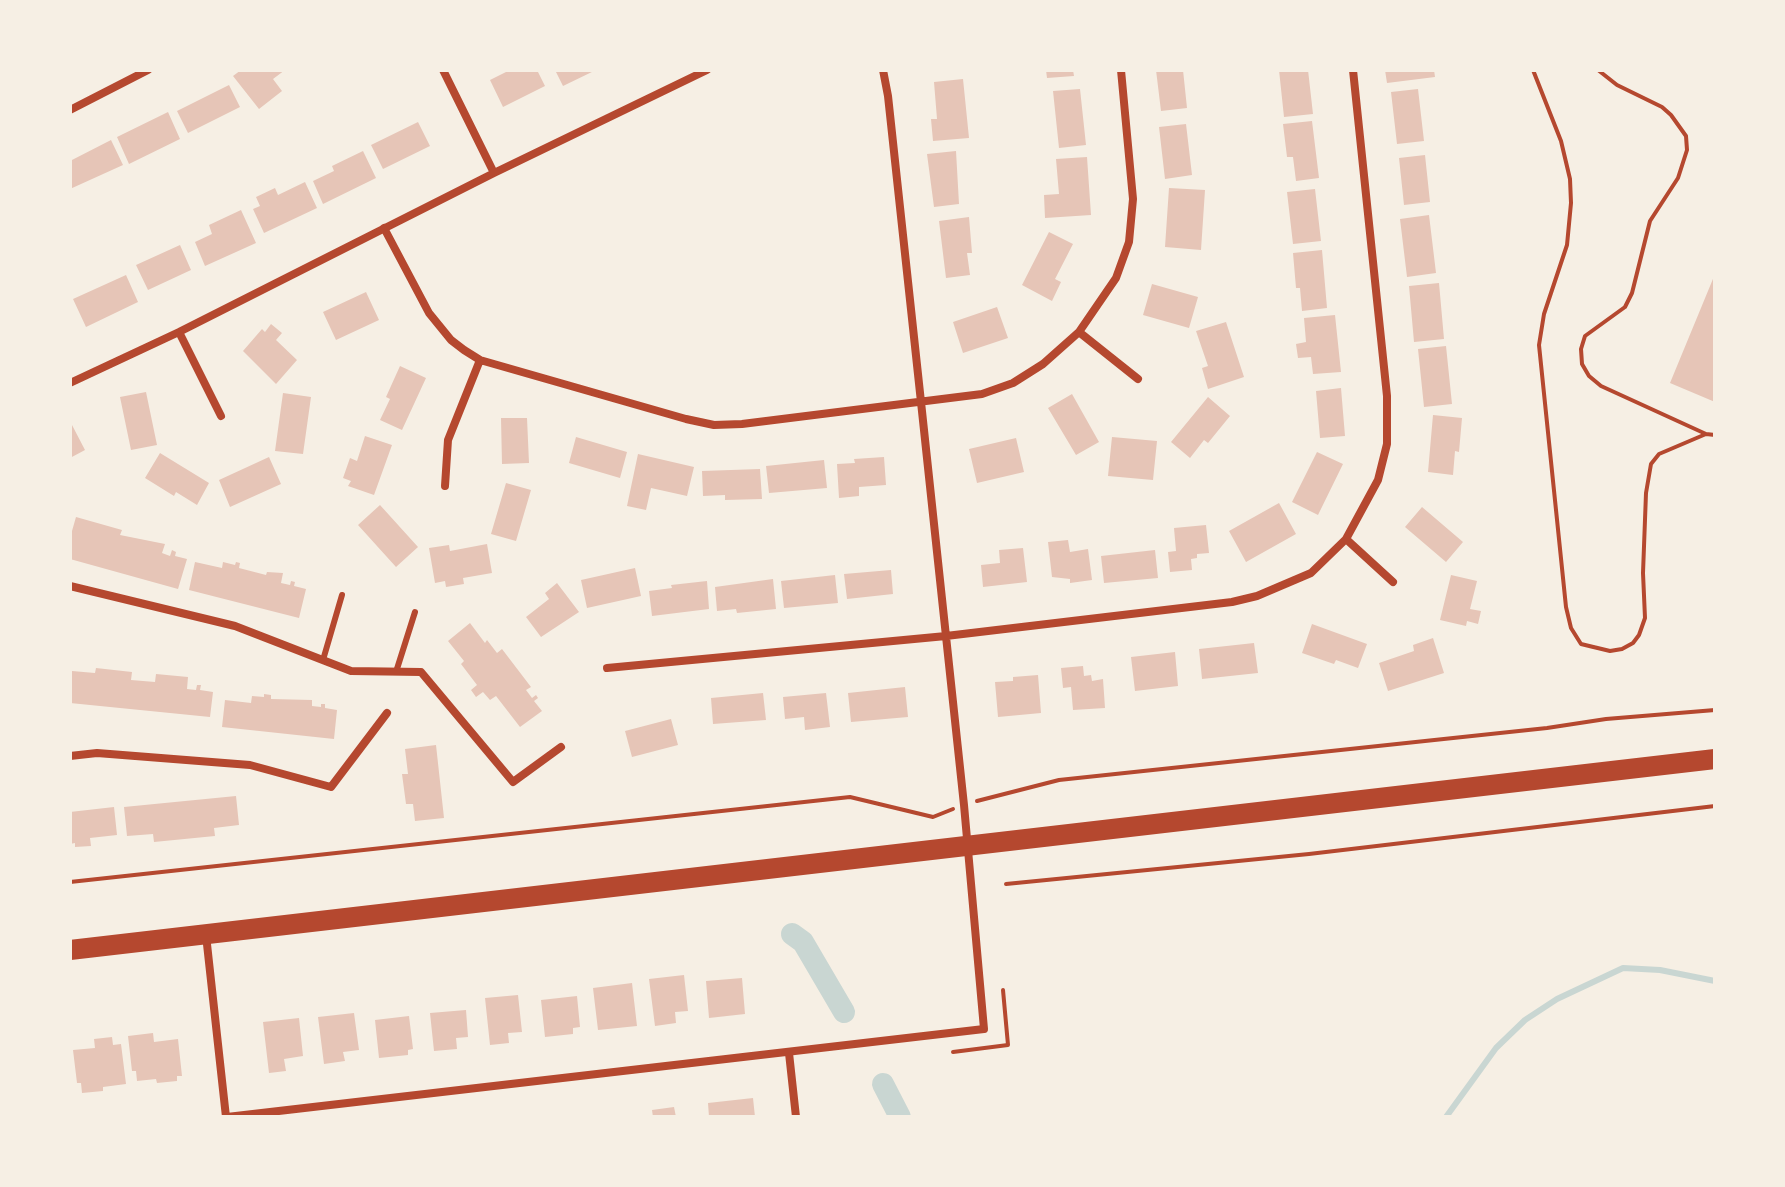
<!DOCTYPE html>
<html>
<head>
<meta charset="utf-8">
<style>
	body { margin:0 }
	#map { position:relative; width:1785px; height:1187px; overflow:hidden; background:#f6efe4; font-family:Barlow,sans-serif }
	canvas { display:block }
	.frame { position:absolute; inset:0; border:72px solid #f6efe4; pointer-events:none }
</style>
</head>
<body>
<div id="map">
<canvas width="1785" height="1187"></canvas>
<div class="frame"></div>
</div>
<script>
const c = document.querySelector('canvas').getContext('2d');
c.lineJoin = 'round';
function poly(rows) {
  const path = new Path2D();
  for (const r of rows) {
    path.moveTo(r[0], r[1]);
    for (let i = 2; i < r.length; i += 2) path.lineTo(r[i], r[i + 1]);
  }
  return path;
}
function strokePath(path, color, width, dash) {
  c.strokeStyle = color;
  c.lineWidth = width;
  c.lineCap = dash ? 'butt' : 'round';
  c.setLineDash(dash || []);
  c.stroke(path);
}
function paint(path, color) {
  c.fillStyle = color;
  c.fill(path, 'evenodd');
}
strokePath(poly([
	[1446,1117,1496,1048,1525,1020,1557,999,1623,968,1660,970,1715,981]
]), '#c9d6d2', 6);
strokePath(poly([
	[792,934,803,942,844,1012],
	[883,1084,900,1117]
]), '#c9d6d2', 22);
paint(poly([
	[241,70,285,70,273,79,282,91,259,109,233,76],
	[510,70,537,70,545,86,503,107,490,80],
	[555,70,596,70,563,86],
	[1046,70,1073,70,1074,76,1047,78],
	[1156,70,1183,70,1187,108,1161,111],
	[1279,70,1308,70,1313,114,1284,117],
	[1385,70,1434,70,1435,77,1387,83],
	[963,79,969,138,933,141,931,119,937,119,934,82],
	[229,85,240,107,188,133,177,111],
	[1080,89,1086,145,1059,148,1053,91],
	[1418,89,1424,141,1397,144,1391,92],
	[168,112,180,139,129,164,117,137],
	[1312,121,1319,178,1296,181,1293,157,1287,157,1283,124],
	[418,122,430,146,383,169,371,145],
	[1186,124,1192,175,1165,179,1159,127],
	[111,140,123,165,70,189,70,161],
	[363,151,376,178,323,204,313,181,334,171,332,166],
	[956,151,959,204,934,207,927,154],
	[1425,155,1430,202,1404,205,1399,158],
	[1087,157,1091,215,1045,218,1044,195,1059,194,1056,159],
	[305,182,317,208,264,233,253,209,260,206,256,197,275,188,278,195],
	[1169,188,1205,190,1201,250,1165,247],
	[1315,189,1321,241,1293,244,1287,192],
	[241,210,256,243,205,266,195,242,212,234,209,225],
	[1429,215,1436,273,1407,277,1400,219],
	[969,217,972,253,967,253,970,275,946,278,939,221],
	[1049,232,1073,244,1055,279,1061,282,1052,301,1022,285],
	[180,245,191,270,148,290,136,265],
	[1322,250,1327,308,1302,311,1300,288,1296,288,1293,253],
	[1715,274,1715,402,1670,383],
	[126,275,138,302,86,327,73,299],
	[1439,283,1444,339,1414,342,1409,286],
	[1152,284,1198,297,1189,328,1143,315],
	[366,292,379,320,336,340,323,312],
	[997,307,1008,338,963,353,953,322],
	[1335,315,1341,372,1313,374,1311,357,1298,358,1296,344,1306,342,1304,318],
	[1226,322,1244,377,1208,389,1202,368,1208,366,1196,331],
	[271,324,282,333,276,340,297,360,276,384,243,351,262,329,265,332],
	[1446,346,1452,404,1424,407,1418,349],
	[400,366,426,378,402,430,380,420,390,399,386,397],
	[1341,388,1345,436,1320,438,1316,391],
	[146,392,157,445,131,450,120,397],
	[283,393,311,397,303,454,275,451],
	[1072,394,1099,442,1076,455,1048,408],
	[1208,397,1230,416,1208,443,1204,440,1190,458,1171,442],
	[1433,415,1462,418,1459,452,1455,451,1453,475,1428,472],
	[501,418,527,418,529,463,502,464],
	[72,425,85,450,70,458,70,427],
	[365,436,392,445,374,495,348,486,351,481,343,478,350,458,357,461],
	[576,437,627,452,620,478,569,463],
	[1112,437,1157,441,1153,480,1108,476],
	[1016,438,1024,472,977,483,969,449],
	[1317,452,1343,464,1318,515,1292,502],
	[160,453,209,483,197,505,176,492,174,496,145,478],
	[638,454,694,467,687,496,651,488,646,510,627,506],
	[269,457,281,484,230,507,219,480],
	[884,457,886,485,859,487,859,496,839,498,837,464,855,463,854,459],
	[824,460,827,488,769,493,766,466],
	[760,469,762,499,725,500,725,495,703,496,702,471],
	[506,483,531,490,516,541,491,534],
	[1279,503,1296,534,1246,562,1229,531],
	[380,505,418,547,396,567,358,525],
	[1422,507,1463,542,1446,562,1405,527],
	[76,517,122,530,120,535,165,544,162,553,170,556,172,550,176,552,175,556,187,559,178,589,70,559,70,538],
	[1206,525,1209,553,1197,554,1197,558,1191,559,1192,570,1170,572,1168,552,1176,551,1174,528],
	[1068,540,1070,552,1088,549,1092,580,1070,583,1070,579,1052,577,1048,542],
	[487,544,492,573,463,578,464,584,446,587,445,581,435,583,429,548,449,545,450,551],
	[1023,548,1027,582,983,587,981,565,1000,563,999,550],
	[1155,550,1158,578,1104,583,1101,556],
	[195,562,222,568,223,562,235,565,236,562,240,563,239,568,266,575,267,572,283,573,281,583,290,585,291,581,295,582,294,586,306,589,299,618,189,590],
	[635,568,641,596,587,608,581,580],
	[891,570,893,594,847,599,844,574],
	[835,575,838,603,784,608,781,581],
	[1451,575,1477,581,1470,609,1481,611,1478,624,1467,621,1466,626,1440,620],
	[773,579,776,609,737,613,736,609,717,611,715,587],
	[707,581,709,609,652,616,649,591,672,588,671,585],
	[557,583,579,612,541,637,526,617,549,599,545,593],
	[470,623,485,643,487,640,497,653,502,649,531,687,526,690,532,698,536,695,538,698,534,701,542,711,520,727,496,696,490,700,483,692,476,697,471,690,477,685,461,664,464,661,448,641],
	[1312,624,1367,644,1358,668,1336,660,1334,664,1302,653],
	[1433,638,1444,673,1388,691,1379,663,1414,651,1413,645],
	[1254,643,1258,673,1202,679,1199,649],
	[1175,652,1178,686,1135,691,1131,657],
	[1083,666,1084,676,1091,675,1092,681,1103,679,1105,708,1073,710,1071,687,1063,688,1061,668],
	[96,668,132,672,131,680,155,682,156,674,188,677,187,689,196,690,197,685,201,685,200,690,213,692,210,717,70,703,72,671,95,673],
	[1038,675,1041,713,998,717,995,682,1013,681,1013,677],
	[905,687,908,717,851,722,848,693],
	[763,693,766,720,713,724,711,698],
	[826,693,830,727,805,730,804,717,785,719,783,697],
	[264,694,271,695,271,699,312,700,312,706,321,707,321,704,325,704,325,708,337,710,334,739,222,727,225,700,251,703,252,696,264,697],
	[671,719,678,745,632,757,625,731],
	[436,745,444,818,415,821,413,804,406,804,402,774,408,774,405,749],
	[236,796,239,825,214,828,215,836,154,842,153,834,127,836,124,807],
	[114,807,117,835,90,838,91,846,75,847,75,843,70,844,70,812],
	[684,975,688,1011,675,1012,676,1023,655,1026,649,979],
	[742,978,745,1014,709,1018,706,981],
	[632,983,637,1026,598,1030,593,988],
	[518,995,522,1032,508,1033,509,1043,490,1045,485,998],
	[577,996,580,1027,573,1028,573,1034,545,1037,541,1000],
	[466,1010,468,1037,456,1038,457,1049,434,1051,430,1013],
	[354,1013,359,1050,343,1052,345,1061,324,1064,318,1017],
	[409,1016,413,1049,408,1050,408,1055,379,1058,375,1020],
	[299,1018,303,1056,284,1059,286,1071,269,1073,263,1022],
	[153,1033,154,1042,178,1039,182,1076,177,1076,177,1081,157,1083,156,1079,137,1081,136,1071,132,1071,128,1036],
	[112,1037,113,1045,121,1044,126,1084,103,1087,103,1091,82,1093,81,1083,77,1083,73,1050,95,1048,94,1039],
	[753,1098,755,1117,709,1117,708,1103],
	[674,1107,676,1117,653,1117,652,1110]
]), '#e6c5b7');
strokePath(poly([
	[1533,70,1561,141,1570,179,1571,203,1567,245,1544,314,1539,345,1566,607,1571,628,1581,644,1610,651,1622,649,1633,643,1639,635,1645,618,1643,573,1646,493,1651,464,1659,454,1706,434],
	[1598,70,1617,85,1662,107,1671,115,1686,136,1687,150,1678,178,1650,221,1632,293,1625,307,1585,336,1581,349,1582,364,1589,376,1601,386,1706,434,1715,435],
	[977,801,1059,780,1547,728,1606,719,1715,710],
	[70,882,850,797,933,817,953,809],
	[1006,884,1309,854,1715,806],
	[953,1052,1008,1045,1003,990]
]), '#b5482f', 4);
strokePath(poly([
	[323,660,342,595],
	[396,672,415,612]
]), '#b5482f', 6);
strokePath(poly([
	[443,70,494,173],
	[70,110,148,70],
	[384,228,429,313,451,340,464,350,480,360,686,419,714,425,742,424,982,394,1013,383,1043,364,1079,332,1116,278,1129,242,1133,199,1121,70],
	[179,332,221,416],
	[1079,332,1138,379],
	[70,383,179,332,494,173,707,70],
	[445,486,448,440,480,360],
	[1346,539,1393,582],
	[70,586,235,626,351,671,421,672,513,782,561,747],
	[607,668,946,636,1232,602,1257,596,1311,573,1346,539,1378,480,1387,444,1387,396,1353,70],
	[70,756,97,753,250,765,331,787,387,713],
	[206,935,226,1117],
	[789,1053,796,1117],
	[227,1117,984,1029,964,805,921,402,888,96,883,70]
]), '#b5482f', 8);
strokePath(poly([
	[70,950,1715,759]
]), '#b5482f', 20);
</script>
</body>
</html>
